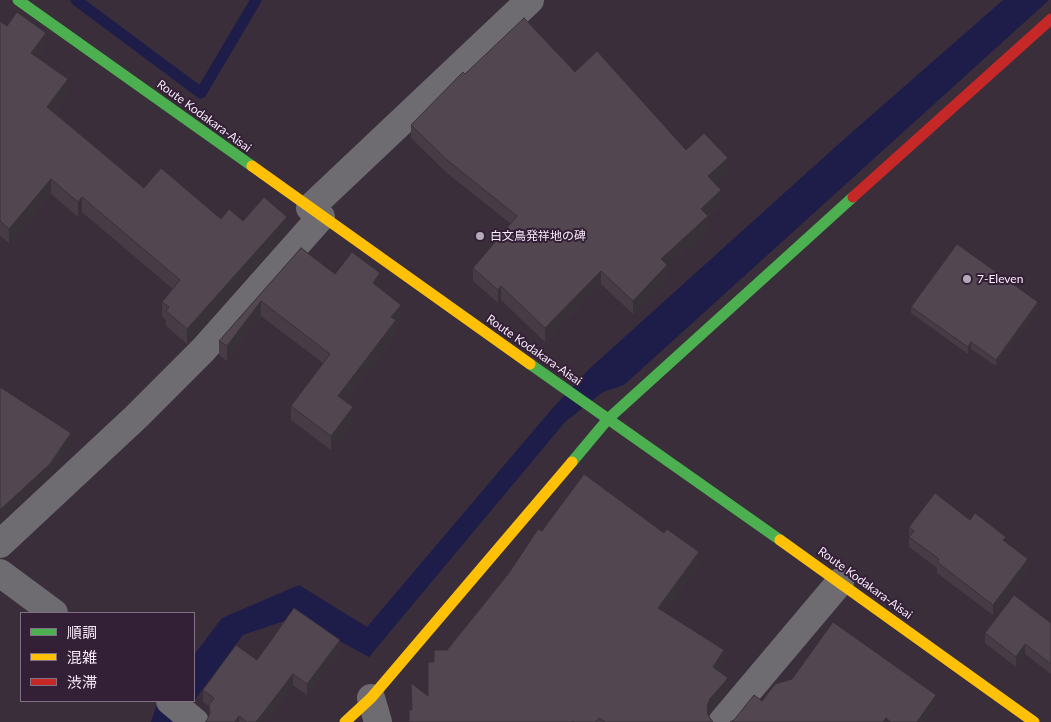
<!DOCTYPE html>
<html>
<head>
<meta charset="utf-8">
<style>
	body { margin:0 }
	#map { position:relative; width:1051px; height:722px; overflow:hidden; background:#3a2e3b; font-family:Lato,"Noto Sans JP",sans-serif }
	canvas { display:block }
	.legend { position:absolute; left:20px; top:612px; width:175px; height:90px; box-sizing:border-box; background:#331f36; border:1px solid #827184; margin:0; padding:6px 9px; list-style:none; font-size:15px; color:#f9ebfa }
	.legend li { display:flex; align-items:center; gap:10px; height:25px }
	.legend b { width:25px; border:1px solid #827184 }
</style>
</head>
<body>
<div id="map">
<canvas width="1051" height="722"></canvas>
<ul class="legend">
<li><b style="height:6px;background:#4caf50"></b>順調</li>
<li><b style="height:6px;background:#ffc107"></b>混雑</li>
<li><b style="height:6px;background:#c62828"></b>渋滞</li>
</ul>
</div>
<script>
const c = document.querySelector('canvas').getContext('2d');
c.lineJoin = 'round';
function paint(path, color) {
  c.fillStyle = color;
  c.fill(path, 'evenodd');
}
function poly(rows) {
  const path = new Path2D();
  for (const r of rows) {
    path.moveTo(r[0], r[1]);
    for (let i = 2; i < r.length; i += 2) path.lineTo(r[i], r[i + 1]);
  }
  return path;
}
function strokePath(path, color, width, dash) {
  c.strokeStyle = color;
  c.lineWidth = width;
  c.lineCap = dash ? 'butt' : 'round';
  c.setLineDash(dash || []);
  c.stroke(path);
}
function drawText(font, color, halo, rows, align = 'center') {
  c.font = font + ' Lato,"Noto Sans JP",sans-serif';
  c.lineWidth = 4;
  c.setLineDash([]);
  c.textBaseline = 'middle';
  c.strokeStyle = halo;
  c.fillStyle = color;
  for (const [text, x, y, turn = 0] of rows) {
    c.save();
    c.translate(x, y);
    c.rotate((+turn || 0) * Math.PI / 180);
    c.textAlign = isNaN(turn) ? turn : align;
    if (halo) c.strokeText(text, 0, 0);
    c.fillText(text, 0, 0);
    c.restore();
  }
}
paint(poly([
	[1003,0,1049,0,624,385,603,392,565,422,369,657,296,617,243,635,194,701,194,655,222,618,299,585,367,627,551,410,588,370,842,141],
	[158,701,194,701,180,722,151,722]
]), '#1e1d4a');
strokePath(poly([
	[76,0,201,93,256,0]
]), '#1e1d4a', 11);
strokePath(poly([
	[310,208,530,0],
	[0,544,136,417,203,350,321,217],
	[0,573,54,613],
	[371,698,378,722],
	[170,701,195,722],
	[722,722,840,582]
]), '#6e6b71', 28);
strokePath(poly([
	[18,0,252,166],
	[530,364,780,540],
	[572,462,608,419,853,197]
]), '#4caf50', 11);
strokePath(poly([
	[252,166,530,364],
	[780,540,1034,722],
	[345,722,371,698,572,462]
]), '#ffc107', 11);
strokePath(poly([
	[853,197,1051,19]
]), '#c62828', 11);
paint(poly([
	[0,21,7,26,46,47,38,58,68,93,54,112,144,188,221,219,243,221,287,231,187,344,166,326,166,320,162,316,162,302,173,289,82,212,78,217,51,194,9,243,0,236],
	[575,72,686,150,728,172,715,183,721,203,708,216,708,229,667,267,667,278,633,314,601,284,545,342,501,300,498,303,473,281,473,268,511,224,447,173,411,138,411,125,465,74],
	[301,248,335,274,380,288,401,319,396,325,396,335,345,401,353,422,331,450,291,420,291,406,323,363,261,316,227,361,219,355,219,341],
	[911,307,1038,309,996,366,971,349,968,354,911,313],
	[970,520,1006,542,1028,570,993,615,937,573,937,568,909,547,909,527],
	[542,531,699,565,664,612,724,663,718,671,728,690,710,712,708,716,713,722,409,722,412,710,411,683,428,696,434,662,447,650],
	[1051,623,1051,674,1025,654,1016,667,985,643,985,633],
	[340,651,307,695,293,685,265,722,205,722,207,720,209,715,209,706,203,702,203,690,257,660]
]), '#473c45');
paint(poly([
	[46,33,46,47,31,67,31,53],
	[68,79,68,93,47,121,47,107],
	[728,158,728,172,708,189,708,176],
	[51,179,51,194,9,243,9,229],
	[721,190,721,203,701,222,701,209],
	[82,197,82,212,78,217,78,202],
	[708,216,708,229,667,267,667,278,633,314,633,301,661,259],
	[287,217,287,231,187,344,187,329],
	[601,271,601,284,545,342,545,328],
	[380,273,380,288,373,297,373,283],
	[501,286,501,300,498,303,498,290],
	[261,301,261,316,227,361,227,346],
	[1038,302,1038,309,996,366,996,360],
	[401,305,401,319,396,325,396,335,338,410,338,396,391,317],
	[971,342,971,349,968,354,968,347],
	[353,407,353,422,331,450,331,436],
	[71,433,71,444,50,476,0,521,0,510],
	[699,552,699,565,658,620,658,608],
	[1028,559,1028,570,993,615,993,605],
	[340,640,340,651,307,695,307,684],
	[1025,644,1025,654,1016,667,1016,657],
	[724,650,724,663,713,680,713,667],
	[293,674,293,685,265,722,256,722],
	[728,678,728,690,710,712,707,719,707,706,710,699],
	[936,695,936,707,926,722,917,722],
	[239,716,239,722,235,722]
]), '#393138');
const building = poly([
	[17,12,46,33,31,53,68,79,47,107,144,188,161,168,221,219,229,209,243,221,264,197,287,217,187,329,166,311,169,307,162,302,180,280,82,197,78,202,51,179,9,229,0,221,0,21,7,26,17,12],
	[524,18,575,72,597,51,686,150,704,133,728,158,708,176,721,190,701,209,708,216,661,259,667,265,633,301,601,271,545,328,501,286,498,290,473,268,517,216,447,160,411,125,463,72,465,74,524,18],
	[957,244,1038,302,996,360,971,342,968,347,911,307,957,244],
	[301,248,335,274,352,252,380,273,373,283,401,305,391,317,396,320,338,396,353,407,331,436,291,406,330,354,261,301,227,346,219,341,301,248],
	[0,387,71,433,50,464,0,510,0,387],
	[584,474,664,533,667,529,699,552,658,608,724,650,713,667,728,678,710,699,707,706,708,715,713,722,605,722,599,718,596,722,574,722,573,721,573,722,409,722,409,710,412,710,411,683,428,696,428,662,434,662,434,650,447,650,509,573,538,529,542,531,584,474],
	[935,493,970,520,975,513,1006,537,1003,540,1028,559,993,605,937,562,939,559,909,537,914,531,909,527,935,493],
	[1014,595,1051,623,1051,664,1025,644,1016,657,985,633,1014,595],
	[294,608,340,640,307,684,293,674,256,722,247,722,239,716,235,722,205,722,207,720,210,713,209,705,214,698,203,690,236,645,257,660,294,608],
	[833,622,936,695,917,722,891,722,886,718,883,722,730,722,734,720,754,695,762,701,775,684,792,679,833,622]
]);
paint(building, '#524650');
strokePath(building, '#393138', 1);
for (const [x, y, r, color] of [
	[480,236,5,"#b6a9b7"],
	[967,279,5,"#b6a9b7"]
]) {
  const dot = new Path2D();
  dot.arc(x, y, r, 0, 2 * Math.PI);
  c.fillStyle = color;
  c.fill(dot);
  strokePath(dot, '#331f36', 2);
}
drawText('12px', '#f9ebfa', '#331f36', [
	["Route Kodakara-Aisai",204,116,36],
	["Route Kodakara-Aisai",534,350,35],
	["Route Kodakara-Aisai",865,583,36]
]);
drawText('12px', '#f9ebfa', '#331f36', [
	["白文鳥発祥地の碑",490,236],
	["7-Eleven",977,279]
], 'left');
</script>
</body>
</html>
